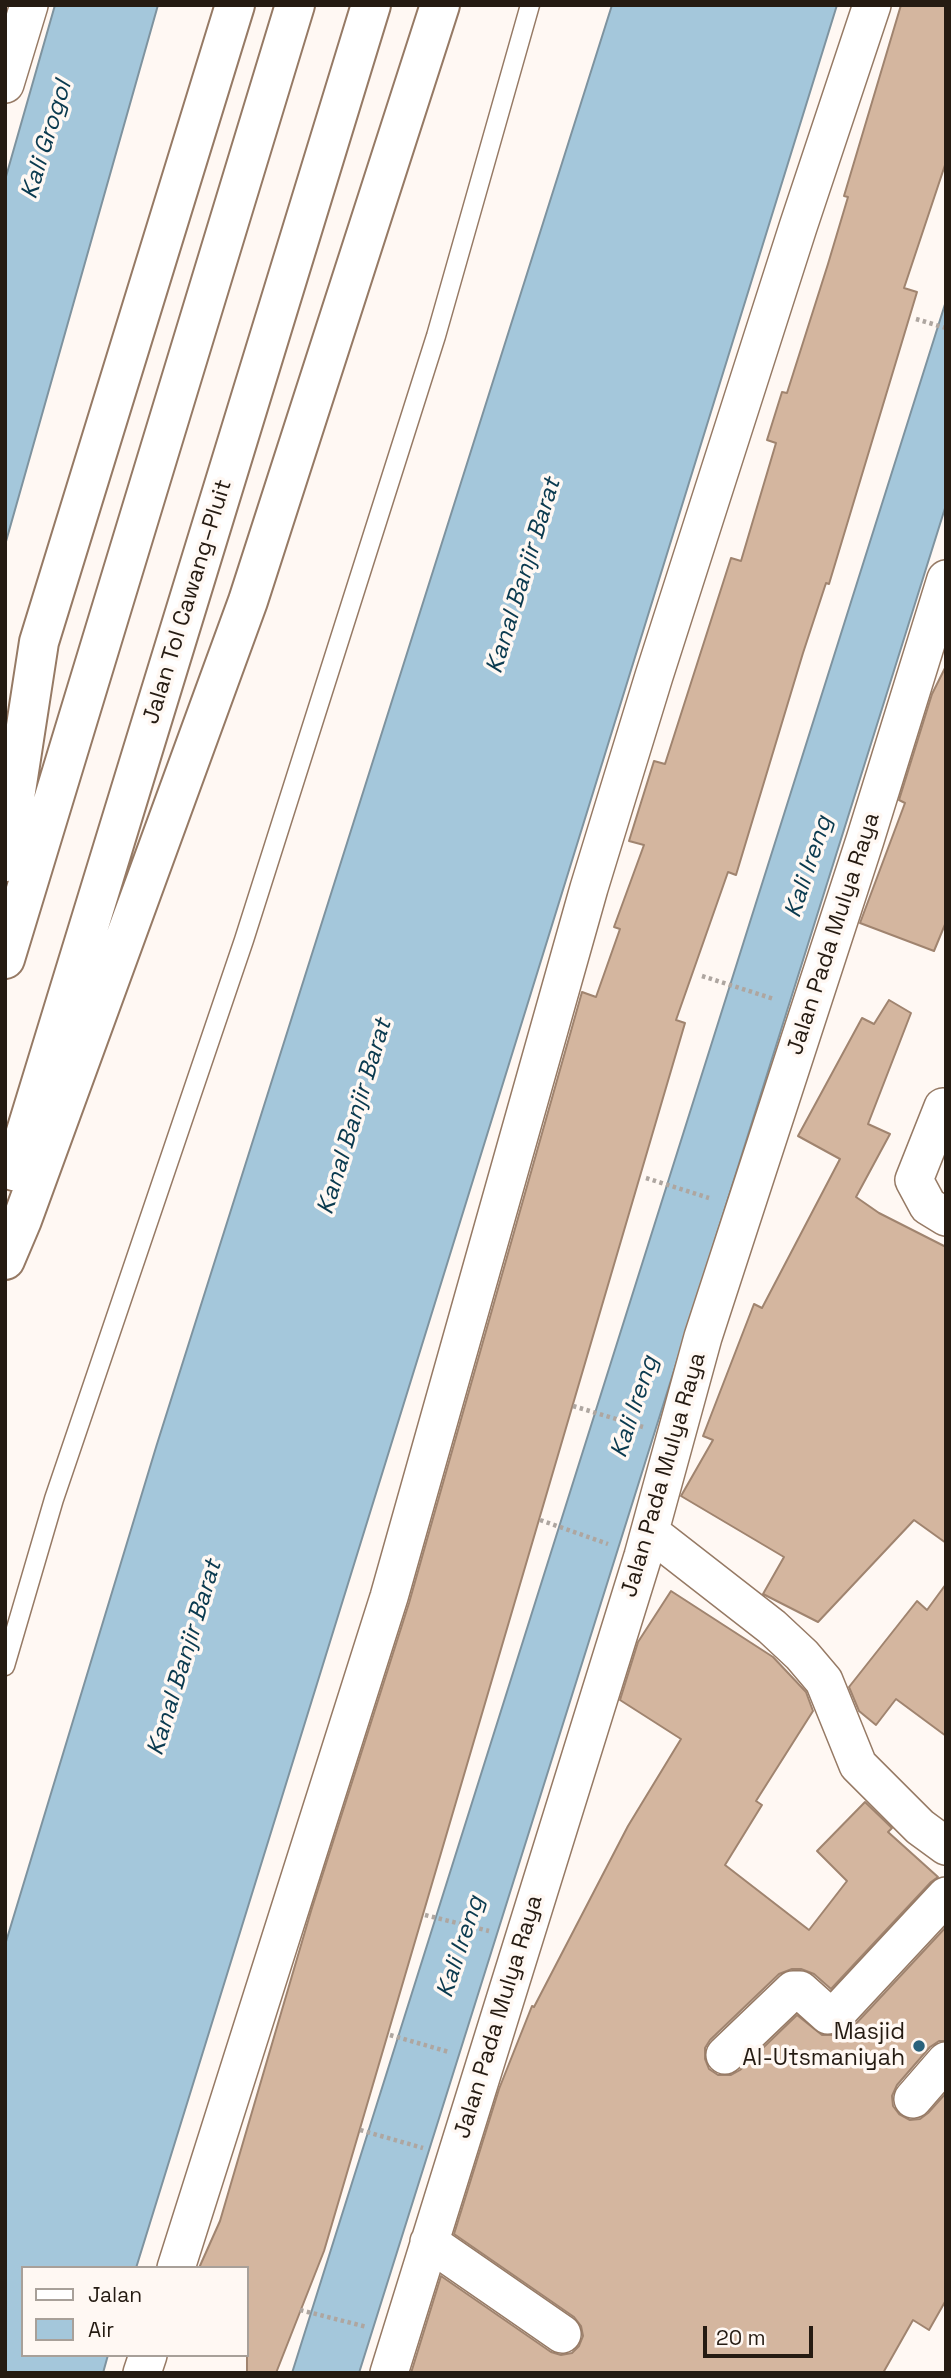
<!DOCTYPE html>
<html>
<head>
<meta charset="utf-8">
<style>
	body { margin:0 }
	#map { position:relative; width:951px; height:2378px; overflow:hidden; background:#fff8f3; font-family:"Space Grotesk",sans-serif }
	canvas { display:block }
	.frame { position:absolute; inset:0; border:7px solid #251b12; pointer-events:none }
	.legend { position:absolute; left:21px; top:2266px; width:228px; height:91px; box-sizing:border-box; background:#fff8f3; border:2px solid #a8a099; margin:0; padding:9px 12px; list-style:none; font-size:21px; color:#251b12 }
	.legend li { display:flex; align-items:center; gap:14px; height:35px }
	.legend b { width:35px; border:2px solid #a8a099 }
	.scale { position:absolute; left:703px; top:2326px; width:110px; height:32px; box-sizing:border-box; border:4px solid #251b12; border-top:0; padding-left:9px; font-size:21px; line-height:24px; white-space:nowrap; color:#251b12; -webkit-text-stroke:5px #fff8f3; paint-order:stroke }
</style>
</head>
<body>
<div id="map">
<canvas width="951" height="2378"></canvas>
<div class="frame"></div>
<ul class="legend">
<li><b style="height:9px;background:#fff"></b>Jalan</li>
<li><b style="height:19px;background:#a4c7db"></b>Air</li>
</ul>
<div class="scale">20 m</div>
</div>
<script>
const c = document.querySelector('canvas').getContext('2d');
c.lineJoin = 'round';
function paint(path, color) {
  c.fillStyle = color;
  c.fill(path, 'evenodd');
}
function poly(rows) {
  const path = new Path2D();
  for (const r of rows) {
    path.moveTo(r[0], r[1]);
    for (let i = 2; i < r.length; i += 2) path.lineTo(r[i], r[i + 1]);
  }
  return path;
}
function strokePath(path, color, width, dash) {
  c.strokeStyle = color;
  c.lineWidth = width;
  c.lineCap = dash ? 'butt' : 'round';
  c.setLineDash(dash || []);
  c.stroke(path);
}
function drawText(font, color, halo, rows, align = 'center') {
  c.font = font + ' "Space Grotesk",sans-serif';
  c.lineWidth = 7;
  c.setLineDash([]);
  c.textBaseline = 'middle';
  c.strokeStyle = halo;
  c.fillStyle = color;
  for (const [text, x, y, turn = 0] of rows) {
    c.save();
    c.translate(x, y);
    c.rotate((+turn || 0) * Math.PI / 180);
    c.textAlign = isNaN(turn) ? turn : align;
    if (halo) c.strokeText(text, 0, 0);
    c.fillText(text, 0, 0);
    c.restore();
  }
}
const water = poly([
	[55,5,158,5,5,545,5,180,55,5],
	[612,5,837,5,136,2268,23,2268,23,2355,108,2355,103,2373,5,2373,5,1945,157,1444,612,5],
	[946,301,946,505,359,2373,292,2373,946,301]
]);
paint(water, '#a4c7db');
strokePath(water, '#7e939f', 2);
const building = poly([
	[901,5,946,5,946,162,904,288,917,292,829,584,826,583,803,653,736,875,728,872,676,1020,685,1023,324,2251,276,2373,247,2373,247,2268,199,2268,220,2221,311,1911,409,1603,582,992,596,997,620,929,614,927,644,845,629,841,654,761,665,764,731,558,741,561,776,443,767,440,782,392,787,393,828,264,848,197,844,196,901,5],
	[946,666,946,922,934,951,860,923,905,803,899,800,932,694,946,666],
	[889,1000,911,1013,868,1124,890,1134,856,1197,879,1213,946,1247,946,1543,914,1520,818,1622,763,1594,784,1557,681,1496,713,1440,703,1436,754,1304,762,1308,840,1159,798,1136,862,1018,874,1024,889,1000],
	[946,1584,946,1736,896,1699,876,1725,859,1711,849,1687,917,1601,927,1610,946,1584],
	[671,1591,773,1657,806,1692,813,1711,756,1801,762,1805,725,1865,809,1930,847,1881,817,1851,865,1802,892,1828,888,1832,938,1877,931,1882,831,1989,814,1974,801,1969,792,1969,779,1974,710,2040,705,2048,705,2059,709,2069,718,2075,731,2075,740,2070,797,2015,822,2035,839,2035,851,2029,946,1927,946,2041,939,2041,930,2047,897,2085,892,2096,893,2106,899,2114,910,2120,920,2119,928,2113,946,2093,946,2300,929,2330,913,2320,883,2373,411,2373,441,2276,551,2352,561,2355,572,2353,579,2346,583,2336,581,2326,574,2317,454,2234,499,2089,532,2006,534,2007,628,1826,681,1739,620,1700,638,1642,671,1591]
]);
paint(building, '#d4b69f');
strokePath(building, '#a0846f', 2);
const service = poly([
	[5,1666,54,1499,244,940,436,336,530,5]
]);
const minor = poly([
	[5,84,29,5],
	[943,1107,914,1180,928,1206,946,1217],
	[650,1532,772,1627,802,1655,824,1681,858,1765,920,1827,946,1846],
	[725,2055,793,1990,800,1990,828,2015,836,2014,946,1896],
	[913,2099,946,2061],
	[429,2242,562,2334],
	[176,2268,389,1597,589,888,654,676,798,227,872,5],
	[142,2373,148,2355],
	[389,2373,643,1556,703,1337,865,840,946,579]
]);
const motorway = poly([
	[5,862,39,642,235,5],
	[5,959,295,5],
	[14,1171,371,5],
	[5,1260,22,1220,248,601,440,5]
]);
strokePath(service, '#967a65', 21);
strokePath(minor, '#967a65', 40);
strokePath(motorway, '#967a65', 42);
strokePath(poly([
	[916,319,946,328],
	[702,976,774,999],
	[646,1178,709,1198],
	[573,1406,643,1427],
	[540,1520,608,1544],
	[425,1915,489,1931],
	[390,2035,449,2052],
	[360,2130,423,2148],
	[300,2310,367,2327]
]), '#aea6a0', 4.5, [3.5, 3.5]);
strokePath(service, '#fff', 18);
strokePath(minor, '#fff', 37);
strokePath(motorway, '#fff', 38);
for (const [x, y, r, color] of [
	[919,2046,7,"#29617b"]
]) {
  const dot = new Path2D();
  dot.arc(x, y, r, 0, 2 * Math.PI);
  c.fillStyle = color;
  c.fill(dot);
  strokePath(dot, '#fff8f3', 2.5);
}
drawText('23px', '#251b12', '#fff8f3', [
	["Jalan Tol Cawang–Pluit",188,602,-73],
	["Jalan Pada Mulya Raya",834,934,-72],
	["Jalan Pada Mulya Raya",664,1475,-74],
	["Jalan Pada Mulya Raya",499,2017,-73]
]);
drawText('23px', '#251b12', '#fff8f3', [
	["Masjid",905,2033],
	["Al-Utsmaniyah",905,2059]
], 'right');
drawText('italic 24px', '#0a3a4f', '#fff8f3', [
	["Kali Grogol",47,140,-73],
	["Kanal Banjir Barat",524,576,-73],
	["Kali Ireng",809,867,-72],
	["Kanal Banjir Barat",355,1117,-73],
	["Kali Ireng",635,1407,-72],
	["Kanal Banjir Barat",185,1658,-73],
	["Kali Ireng",461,1947,-72]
]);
</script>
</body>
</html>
